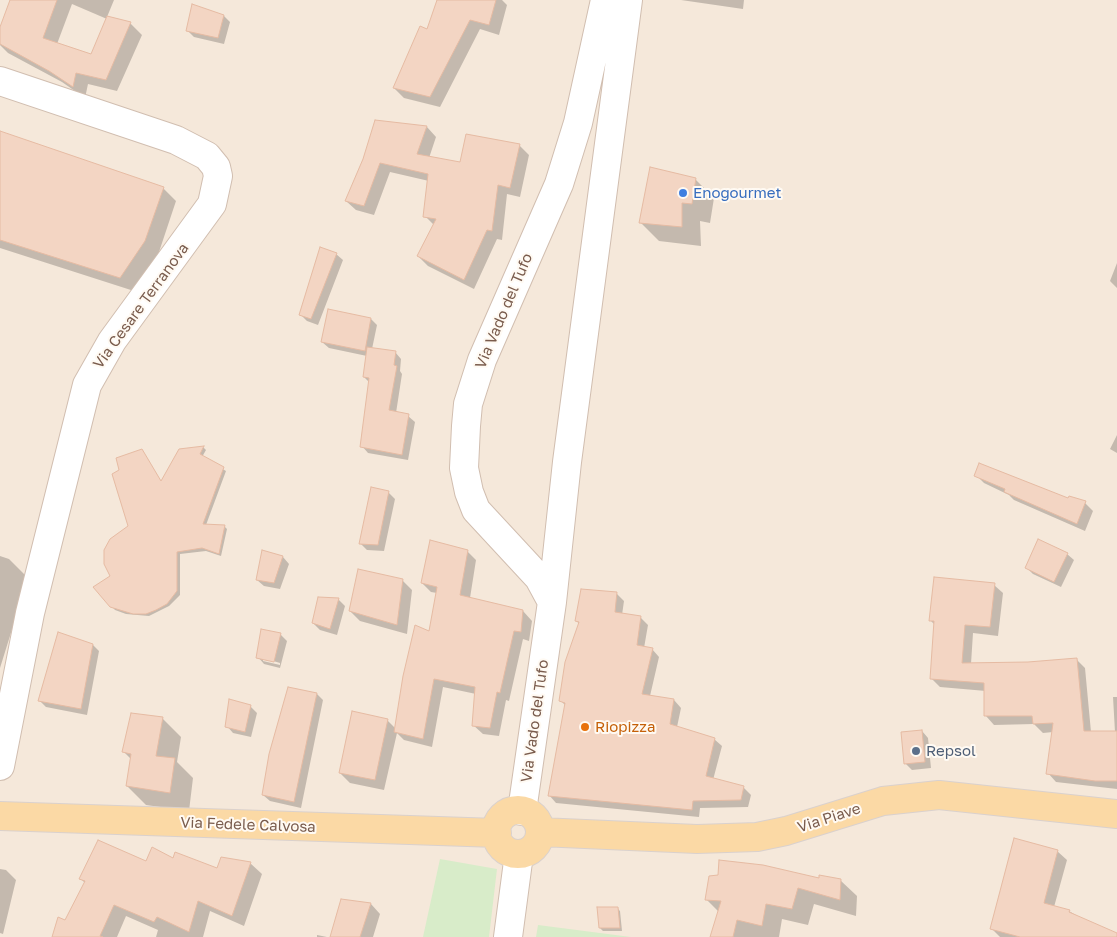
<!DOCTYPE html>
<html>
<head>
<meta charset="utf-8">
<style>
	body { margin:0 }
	canvas { display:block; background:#fdf6ec }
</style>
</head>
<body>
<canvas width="1117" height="937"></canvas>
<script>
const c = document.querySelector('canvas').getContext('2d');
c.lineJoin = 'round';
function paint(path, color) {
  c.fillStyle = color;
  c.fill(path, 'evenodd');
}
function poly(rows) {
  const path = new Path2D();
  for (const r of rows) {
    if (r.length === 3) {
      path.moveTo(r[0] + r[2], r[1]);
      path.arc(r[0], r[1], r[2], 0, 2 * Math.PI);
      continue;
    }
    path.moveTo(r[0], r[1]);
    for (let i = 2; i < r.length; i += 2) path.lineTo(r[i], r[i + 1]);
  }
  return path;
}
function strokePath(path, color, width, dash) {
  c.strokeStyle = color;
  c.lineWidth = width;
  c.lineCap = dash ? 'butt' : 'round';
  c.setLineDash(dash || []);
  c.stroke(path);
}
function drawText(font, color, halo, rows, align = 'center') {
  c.font = font + ' "Golos Text",sans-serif';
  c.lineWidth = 4;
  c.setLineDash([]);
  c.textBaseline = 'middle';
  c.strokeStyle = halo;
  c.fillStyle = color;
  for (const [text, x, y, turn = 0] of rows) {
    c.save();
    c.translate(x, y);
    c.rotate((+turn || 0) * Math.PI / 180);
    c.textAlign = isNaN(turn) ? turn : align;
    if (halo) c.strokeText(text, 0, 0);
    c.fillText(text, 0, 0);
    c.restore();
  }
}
paint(poly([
	[0,0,1117,0,1117,937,0,937]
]), '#f5e8da');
paint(poly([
	[440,859,497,869,489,937,423,937],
	[538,925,631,937,536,937]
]), '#d8ecc9');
paint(poly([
	[11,0,114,0,107,17,130,23,142,35,117,91,88,84,85,98,62,82,8,53,0,45,0,30],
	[72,4,107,19,92,55,57,44],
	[438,0,502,0,507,5,499,35,480,29,440,107,404,98,394,88,428,30],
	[681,0,744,0,743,9],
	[193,6,224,16,230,22,224,44,194,37,187,30],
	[376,122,427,127,436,137,429,158,461,163,519,145,529,155,520,197,507,194,502,240,497,239,474,289,428,266,418,256,434,225,425,216,429,181,390,172,374,215,356,210,346,201,364,159],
	[0,132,163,188,176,201,158,255,134,291,0,248],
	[695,179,714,198,710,223,700,221,701,246,659,241,640,222],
	[336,254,343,260,318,325,307,321,301,315],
	[1117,263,1117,288,1110,281],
	[371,319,377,325,372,349,395,352,401,359,400,371,402,374,396,413,408,416,415,422,408,460,368,453,362,446,370,383,364,377,367,356,329,348,322,342],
	[1117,435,1117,453,1110,449],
	[203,447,206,450,202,457,226,471,206,525,224,526,227,529,221,556,206,551,180,554,180,595,169,606,149,616,126,614,115,610,95,588,111,577,129,526,162,483],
	[976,475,1085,503,1093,511,1085,531,1014,500,1009,495,984,483],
	[388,492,395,499,384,551,367,550,360,543],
	[263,551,283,557,289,564,280,589,264,586,257,580],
	[467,551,476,560,470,598,523,611,532,621,529,641,523,639,509,701,506,700,499,736,483,734,473,725,476,694,443,687,432,747,404,740,397,733,384,790,350,783,340,773,387,720,395,728,430,633,437,593,431,592,422,583],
	[1067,554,1074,560,1061,587,1033,574,1026,567],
	[0,556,9,559,28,578,0,668],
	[402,580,412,590,407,634,360,621,350,611],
	[994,585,1003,593,998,636,973,633,971,664,1028,664,1076,659,1085,668,1091,732,1115,732,1113,697,1117,697,1117,789,1056,782,1048,773,1053,732,1043,733,1034,724,994,725,986,716,986,691,940,687,931,678,935,625,930,620],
	[617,594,624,601,622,615,641,618,648,625,644,648,652,649,659,657,650,696,674,700,681,708,677,727,714,739,722,746,713,780,743,787,751,795,748,807,700,808,699,817,556,803,549,795,566,706,561,701,580,624,576,621],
	[338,599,345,606,337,635,320,630,313,623],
	[262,631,281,635,287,641,280,668,264,664,258,657],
	[263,658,280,663,280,665,263,661],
	[93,645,99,651,87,715,46,707,39,700],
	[317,694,323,700,301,808,270,801,263,795],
	[250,706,257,713,251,737,233,733,227,726],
	[162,718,181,737,177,762,193,778,189,811,146,805,127,786,131,759,124,752],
	[922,731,928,738,931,768,912,770,905,763],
	[1057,851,1067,860,1054,907,1069,911,1112,937,1000,937,992,929],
	[173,860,218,870,250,863,262,874,244,926,210,911,203,937,156,937,158,930,126,916,117,937,53,937,66,922,85,883,80,878,147,863],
	[0,869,6,870,16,880,3,934,0,933],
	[820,879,840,880,857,896,856,916,814,904,808,925,782,919,779,937,712,937,719,912,706,899],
	[342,901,371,904,380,914,373,937,331,937],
	[617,908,620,911,622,931,603,931,600,928],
	[317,935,327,937,317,937]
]), '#0003');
const building = poly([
	[10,0,57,0,43,38,91,54,107,16,131,22,106,80,76,73,73,87,49,71,0,44,0,27,10,0],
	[437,0,496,0,489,25,470,20,430,97,393,88,420,26,427,29,437,0],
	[192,4,224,15,218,38,186,31,192,4],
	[375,120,427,126,417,154,460,162,466,134,520,144,510,188,498,185,492,231,487,230,464,280,417,256,436,219,423,217,428,174,380,163,364,206,345,201,363,159,375,120],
	[0,131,164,187,145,241,120,278,0,240,0,131],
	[650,167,696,178,692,204,682,203,682,227,639,223,650,167],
	[320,247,337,253,311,319,299,315,320,247],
	[328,309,371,318,365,351,321,342,328,309],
	[367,347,396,351,394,365,397,366,389,410,409,414,402,455,360,447,369,378,363,377,367,347],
	[204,446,200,454,224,467,203,524,225,525,219,554,202,548,177,552,177,591,167,604,156,610,146,614,133,614,110,607,93,587,110,576,104,564,104,550,110,539,128,526,112,474,119,470,116,458,142,449,161,481,179,449,204,446],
	[979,463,1068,498,1069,496,1086,501,1077,524,1004,492,1005,489,974,476,979,463],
	[371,487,389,491,378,545,359,544,371,487],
	[1038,539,1068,553,1054,582,1025,568,1038,539],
	[430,540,468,550,460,595,523,610,521,632,514,631,500,693,497,692,490,728,472,726,475,687,434,679,423,739,394,732,403,676,415,625,429,631,437,587,421,583,430,540],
	[262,550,283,556,274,583,256,580,262,550],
	[358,569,403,579,397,625,349,611,358,569],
	[934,577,995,583,990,627,965,625,962,663,1028,662,1077,658,1084,731,1117,731,1117,781,1095,781,1046,774,1053,723,1033,724,1032,716,984,716,984,683,930,679,934,621,929,621,934,577],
	[581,589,617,592,615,612,641,616,637,645,653,648,642,694,674,699,670,724,715,738,706,776,744,786,741,800,693,801,692,810,548,796,565,703,559,701,565,662,579,622,575,621,581,589],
	[318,597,339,598,330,629,312,623,318,597],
	[261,629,281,633,274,662,256,658,261,629],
	[58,632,93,644,81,709,38,701,58,632],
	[288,687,317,693,294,802,262,795,269,754,288,687],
	[229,699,251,705,245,732,225,727,229,699],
	[352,711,388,719,375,780,339,773,352,711],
	[131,713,163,717,156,756,175,758,170,793,126,786,131,754,122,752,131,713],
	[922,730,925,762,904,764,901,732,922,730],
	[1014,838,1058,850,1044,903,1070,910,1069,912,1117,933,1117,937,1020,937,990,929,1014,838],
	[98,840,146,861,152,847,173,858,175,852,217,868,221,857,251,862,232,916,198,901,189,932,157,917,154,922,114,905,100,936,103,937,52,937,58,917,65,920,85,881,79,879,98,840],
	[719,860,763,865,819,878,819,875,841,879,840,900,798,888,792,909,766,904,762,926,737,920,733,937,710,937,721,901,705,900,709,876,718,875,719,860],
	[341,899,371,903,360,937,330,937,341,899],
	[597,907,618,907,620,928,599,928,597,907]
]);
paint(building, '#f3d5c3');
strokePath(building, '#e6bba3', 1);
const minor = poly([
	[0,81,176,140,207,156,216,167,218,176,212,204,112,341,87,385,30,613,0,766],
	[552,602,539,578,476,510,469,492,464,468,466,426,468,404,482,360,559,184,578,123,605,0],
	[522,811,552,602,567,462,628,0],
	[508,937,519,854]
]);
const major = poly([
	[518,832,22],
	[0,816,497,833],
	[540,832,697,839,757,837,786,831,883,801,939,795,1117,814]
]);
strokePath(minor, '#d1beb0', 30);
strokePath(major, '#dad1cd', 30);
strokePath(minor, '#fff', 28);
strokePath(major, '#fbd9a5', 28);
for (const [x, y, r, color] of [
	[683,193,5,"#3f7fe0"],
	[585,727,5,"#e8710a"],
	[916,751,5,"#5c6f8a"]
]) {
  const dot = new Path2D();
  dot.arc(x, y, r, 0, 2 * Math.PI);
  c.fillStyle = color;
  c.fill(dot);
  strokePath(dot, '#fffaf3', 2);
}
drawText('15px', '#366cbe', '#fffaf3', [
	["Enogourmet",693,193]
], 'left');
drawText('15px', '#7a5c4d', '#fffaf3', [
	["Via Cesare Terranova",141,306,-54],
	["Via Vado del Tufo",504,311,-67],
	["Via Vado del Tufo",535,721,-82],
	["Via Piave",829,818,-18],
	["Via Fedele Calvosa",248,825,2]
]);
drawText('15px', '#c56008', '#fffaf3', [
	["Riopizza",595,727]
], 'left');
drawText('15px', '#4e5e75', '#fffaf3', [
	["Repsol",926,751]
], 'left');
</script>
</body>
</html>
